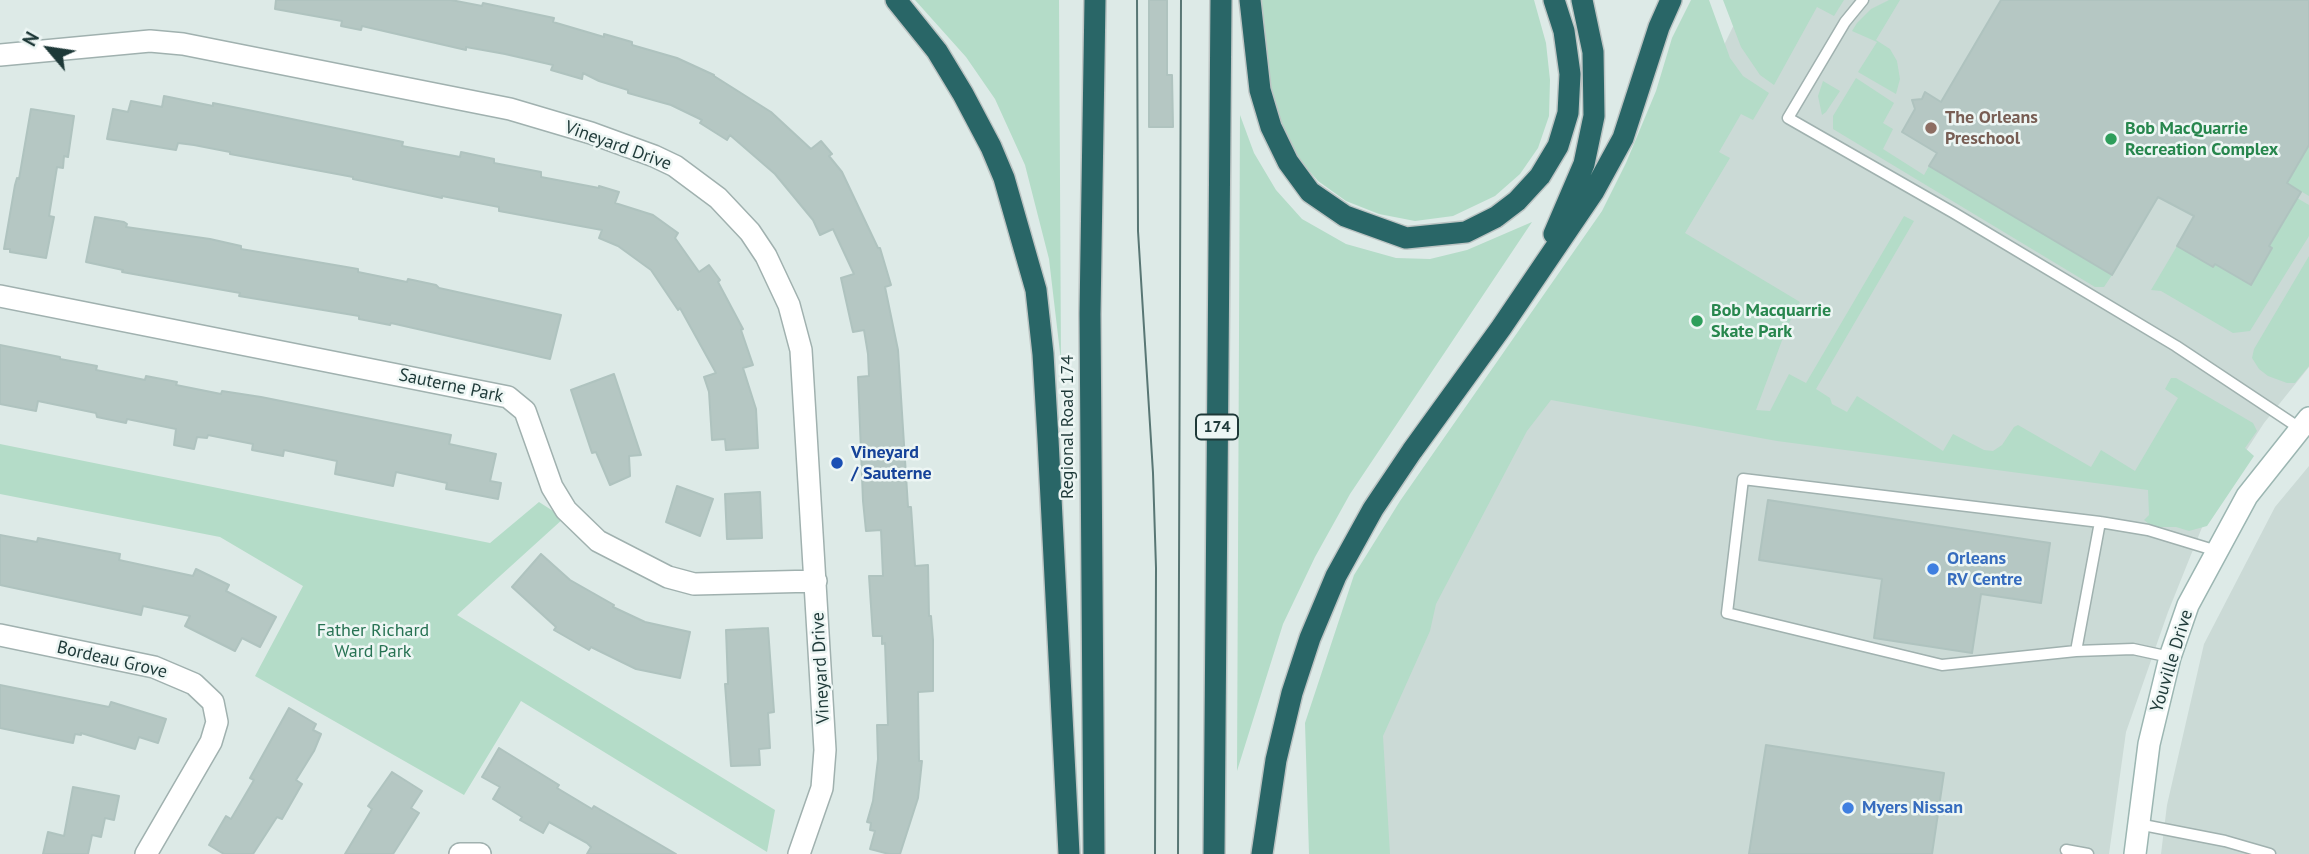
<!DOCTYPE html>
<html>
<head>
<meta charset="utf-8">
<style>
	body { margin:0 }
	#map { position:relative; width:2309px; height:854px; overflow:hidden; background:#ddeae7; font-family:"PT Sans",sans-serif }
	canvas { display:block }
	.north { position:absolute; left:14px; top:14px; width:70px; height:70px; -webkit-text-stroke:5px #edf6f4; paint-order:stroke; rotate:299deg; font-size:19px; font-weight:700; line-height:28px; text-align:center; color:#1e3938 }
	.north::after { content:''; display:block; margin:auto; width:24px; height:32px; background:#1e3938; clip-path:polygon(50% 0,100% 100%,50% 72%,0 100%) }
</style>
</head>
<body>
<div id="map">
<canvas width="2309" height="854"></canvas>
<div class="north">N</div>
</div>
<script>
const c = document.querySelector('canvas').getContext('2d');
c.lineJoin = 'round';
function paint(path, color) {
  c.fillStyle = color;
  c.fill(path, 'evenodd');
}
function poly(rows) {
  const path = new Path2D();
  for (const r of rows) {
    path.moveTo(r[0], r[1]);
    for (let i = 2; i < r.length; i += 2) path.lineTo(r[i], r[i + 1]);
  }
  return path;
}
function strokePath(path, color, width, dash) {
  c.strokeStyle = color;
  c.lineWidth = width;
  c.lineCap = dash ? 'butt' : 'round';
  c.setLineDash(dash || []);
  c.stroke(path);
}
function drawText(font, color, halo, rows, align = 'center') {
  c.font = font + ' "PT Sans",sans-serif';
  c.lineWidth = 5;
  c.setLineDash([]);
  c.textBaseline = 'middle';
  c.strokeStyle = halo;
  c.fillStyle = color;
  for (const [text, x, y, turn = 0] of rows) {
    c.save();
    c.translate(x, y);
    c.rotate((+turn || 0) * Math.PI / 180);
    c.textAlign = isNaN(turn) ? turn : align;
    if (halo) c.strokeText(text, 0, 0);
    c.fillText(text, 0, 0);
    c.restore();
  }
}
paint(poly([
	[1746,0,2309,0,2309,367,2264,423,2211,505,2168,612,2126,732,2109,854,1373,854,1374,724,1416,614,1649,199],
	[2309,466,2309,854,2161,854,2167,805,2204,644,2275,507]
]), '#cbdad6');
paint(poly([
	[915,0,1059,0,1061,361,1049,259,1025,165,995,99,966,57],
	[1258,0,1534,0,1546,43,1550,80,1549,116,1538,148,1520,174,1495,196,1453,216,1415,221,1379,214,1346,201,1318,181,1293,153,1273,114],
	[1691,0,1709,0,1730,58,1743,76,1769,93,1753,120,1741,114,1719,152,1730,158,1685,233,1800,302,1787,327,1756,410,1770,411,1789,374,1806,383,1904,216,1914,221,1816,389,1830,398,1832,404,1847,412,1857,396,1943,451,1953,434,1984,450,1993,451,2002,445,2014,427,2018,425,2091,467,2101,450,2135,471,2178,398,2165,389,2171,378,2176,378,2253,423,2257,431,2245,448,2254,456,2207,526,2189,531,2176,527,2153,527,2144,520,2149,515,2148,490,1777,441,1551,400,1527,431,1436,604,1430,631,1383,736,1390,854,1309,854,1305,723,1354,575,1400,501,1602,211,1626,163,1656,91,1672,38],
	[1723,0,1844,0,1834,16,1817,7,1774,85,1760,75,1741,47],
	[1889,0,1900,0,1876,40,1890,49,1897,61,1900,79,1896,94,1858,72,1877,42,1852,31,1857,23,1871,9],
	[1856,78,1894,103,1883,123,1893,129,1883,149,1924,175,1929,166,2112,275,2104,287,2095,287,1833,129,1833,116],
	[1823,81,1840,91,1826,112,1822,115,1818,96],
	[1240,115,1254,153,1276,190,1302,219,1346,244,1396,258,1430,259,1467,250,1532,222,1350,494,1315,557,1283,624,1237,771],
	[2309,145,2309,196,2280,179,2291,176],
	[2297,198,2309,205,2309,236,2250,331,2233,333,2161,291,2151,290,2177,246,2213,267,2215,264,2251,284,2272,248,2269,246],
	[2309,256,2309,366,2295,383,2287,383,2268,376,2259,369,2252,358,2254,349],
	[0,444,490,543,539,502,564,518,457,615,775,810,767,852,521,701,464,795,255,676,303,586,220,537,0,494]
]), '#b4dcc8');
const building = poly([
	[276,0,451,0,482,6,483,3,554,18,553,22,604,37,604,34,632,42,632,45,677,58,714,75,714,76,771,112,811,149,821,141,832,154,829,156,842,172,878,248,880,248,891,285,885,287,898,350,908,507,911,507,915,566,928,565,929,616,931,616,933,640,933,691,918,692,919,761,922,761,918,798,900,854,889,854,870,849,875,831,870,830,871,823,867,822,873,801,878,759,877,725,888,725,885,643,882,644,882,636,873,636,869,576,883,576,881,530,866,531,863,501,858,377,869,376,868,354,864,330,853,332,841,278,854,274,833,229,820,235,813,220,775,174,730,135,727,140,700,123,702,120,671,105,628,93,628,90,599,81,583,73,582,79,551,70,553,65,505,54,466,47,466,50,362,26,361,30,341,26,342,21,275,9,276,0],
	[1149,0,1167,0,1167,75,1172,75,1173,127,1149,127,1149,0],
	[2001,0,2309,0,2309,145,2287,183,2301,192,2269,246,2272,248,2251,285,2215,264,2213,267,2177,246,2194,216,2158,197,2112,275,1929,166,1937,153,1902,132,1915,109,1912,100,1922,99,1925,92,1941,102,2001,0],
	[164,96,213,106,213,103,253,111,403,142,402,146,460,157,461,152,494,159,494,163,541,172,541,177,599,188,599,186,619,192,615,203,653,215,678,233,675,238,699,272,709,265,720,280,718,282,743,329,741,330,753,365,743,368,756,409,758,448,726,450,725,439,712,440,709,392,704,377,716,373,680,308,678,310,651,270,618,246,599,238,602,230,499,211,499,207,442,196,442,198,353,179,353,177,230,154,230,152,194,145,178,143,176,150,107,139,113,109,128,112,131,101,162,107,164,96],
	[31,109,74,116,68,157,64,156,63,168,57,167,49,216,54,217,46,258,10,252,10,249,4,249,15,185,17,178,19,179,31,109],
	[95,217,124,222,127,224,126,227,210,239,241,246,241,249,358,269,358,272,407,282,408,279,436,285,439,288,561,315,550,359,391,323,390,325,359,319,359,316,239,296,240,293,122,272,123,270,86,262,95,217],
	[0,345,60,357,60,359,97,366,96,370,145,380,146,376,177,382,176,385,221,394,222,391,261,397,451,435,449,444,496,454,490,481,501,483,498,499,446,489,447,483,396,472,393,486,335,474,337,461,284,450,283,456,252,450,253,444,208,435,207,438,197,437,194,449,174,445,176,429,127,419,126,423,97,417,96,413,38,401,36,411,0,404,0,345],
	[614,374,641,455,629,456,630,476,610,485,596,452,592,453,571,390,614,374],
	[677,486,713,499,700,536,666,522,677,486],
	[760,492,762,538,727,539,725,494,760,492],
	[1768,500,2050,543,2041,603,1981,594,1972,653,1874,638,1882,579,1759,560,1768,500],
	[0,535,37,542,38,538,120,554,119,560,193,576,196,569,229,585,226,591,276,617,260,647,242,638,235,651,185,626,190,616,143,606,141,615,0,585,0,535],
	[541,554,570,580,614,605,613,607,645,622,690,632,680,678,636,669,591,647,589,650,554,630,556,627,512,587,541,554],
	[768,628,774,712,768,713,770,748,759,749,760,765,731,766,725,684,728,684,726,630,768,628],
	[0,685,109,707,111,702,166,719,158,743,139,737,135,749,81,733,81,735,75,734,73,743,0,728,0,685],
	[289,708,316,724,313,730,321,734,314,751,296,780,302,784,282,819,277,817,253,854,224,854,209,845,226,816,231,819,254,780,250,778,289,708],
	[1766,745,1944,773,1932,854,1749,854,1766,745],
	[499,748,559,785,557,788,592,809,594,806,676,854,587,854,591,847,587,843,549,822,543,833,520,820,522,817,493,799,500,787,482,777,499,748],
	[392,772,422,791,411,808,419,813,393,854,345,854,372,809,368,806,392,772],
	[73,787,119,796,114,820,105,818,101,837,92,835,88,854,43,854,48,832,64,836,73,787]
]);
paint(building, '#b5c7c3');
strokePath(building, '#afc3bf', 2);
const lane = poly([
	[1863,0,1845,22,1788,118,1954,213,2176,346,2301,429],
	[2076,651,2100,522],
	[2170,657,2133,649,2076,651,1942,665,1727,613,1743,479,2100,522,2148,530,2217,551],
	[2138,824,2225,841,2270,854],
	[2066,850,2088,854]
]);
const street = poly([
	[0,55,150,41,183,44,510,109,591,133,654,156,675,166,718,198,750,232,766,256,789,305,801,350,825,750,822,788,799,854],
	[0,296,508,397,525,411,552,487,566,510,598,541,668,577,694,584,816,581],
	[0,635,154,667,194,684,213,702,217,722,211,742,146,854],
	[460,854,480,854]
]);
const secondary = poly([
	[2135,854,2149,744,2170,657,2188,605,2247,496,2309,418]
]);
const highway = poly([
	[896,0,937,51,963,94,991,147,1004,178,1036,290,1043,354,1048,439,1069,854],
	[1250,0,1260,90,1271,127,1288,162,1310,192,1345,216,1406,238,1466,232,1496,217,1517,201,1540,176,1558,146,1568,113,1570,74,1564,31,1554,0],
	[1554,234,1584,164,1594,116,1593,52,1582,0],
	[1094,854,1090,314,1095,0],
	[1214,854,1221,0],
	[1262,854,1276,760,1292,693,1310,638,1336,576,1373,509,1412,451,1501,328,1594,191,1623,138,1659,27,1671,0]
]);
strokePath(lane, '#a0b1af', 13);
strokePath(street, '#a0b1af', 24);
strokePath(secondary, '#9cb6b2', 24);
strokePath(highway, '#bcc4c3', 24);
strokePath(lane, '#fff', 10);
strokePath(street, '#fff', 21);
strokePath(secondary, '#fff', 21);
strokePath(highway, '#296667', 21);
strokePath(poly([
	[1137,0,1138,231,1153,473,1156,568,1155,854],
	[1178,854,1181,0]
]), '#587674', 2);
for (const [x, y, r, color] of [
	[1931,128,7,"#8d6e63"],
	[2111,139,7,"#2e9e5b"],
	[1697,321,7,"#2e9e5b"],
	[837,463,7,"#1a4fb4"],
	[1933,569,7,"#3f7fe0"],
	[1848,808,7,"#3f7fe0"]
]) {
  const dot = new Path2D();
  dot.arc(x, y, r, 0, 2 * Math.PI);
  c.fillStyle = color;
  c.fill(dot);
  strokePath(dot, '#edf6f4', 2.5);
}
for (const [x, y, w] of [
	[1217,427,42]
]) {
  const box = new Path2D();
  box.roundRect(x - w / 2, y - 12.5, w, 25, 5);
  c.fillStyle = '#edf6f4';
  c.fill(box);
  strokePath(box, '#1e3938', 2);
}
drawText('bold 16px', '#1e3938', null, [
	["174",1217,427]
]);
drawText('bold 18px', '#785e54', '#edf6f4', [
	["The Orleans",1945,118],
	["Preschool",1945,139]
], 'left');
drawText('bold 18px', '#27864d', '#edf6f4', [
	["Bob MacQuarrie",2125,129],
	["Recreation Complex",2125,150],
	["Bob Macquarrie",1711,311],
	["Skate Park",1711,332]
], 'left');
drawText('18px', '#1e3938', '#edf6f4', [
	["Vineyard Drive",618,146,20],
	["Sauterne Park",451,386,12],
	["Regional Road 174",1068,427,-90],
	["Bordeau Grove",112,660,13],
	["Youville Drive",2172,661,-73],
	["Vineyard Drive",821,668,-93]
]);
drawText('bold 18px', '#164399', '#edf6f4', [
	["Vineyard",851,453],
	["/ Sauterne",851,474]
], 'left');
drawText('bold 18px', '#366cbe', '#edf6f4', [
	["Orleans",1947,559],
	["RV Centre",1947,580],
	["Myers Nissan",1862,808]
], 'left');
drawText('18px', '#277253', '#edf6f4', [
	["Father Richard",373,631],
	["Ward Park",373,652]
]);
</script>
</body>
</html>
